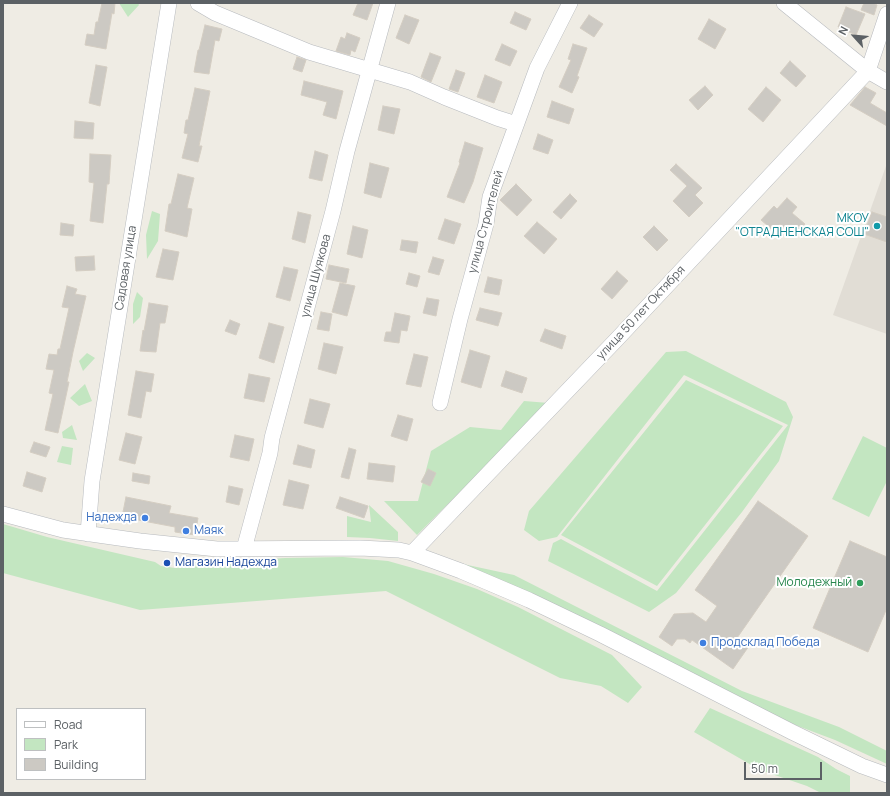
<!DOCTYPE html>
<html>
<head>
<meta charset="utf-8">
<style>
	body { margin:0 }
	#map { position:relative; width:890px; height:796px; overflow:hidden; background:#efece4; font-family:Manrope,sans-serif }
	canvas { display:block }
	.frame { position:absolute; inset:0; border:4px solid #5c6165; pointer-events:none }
	.legend { position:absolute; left:16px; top:708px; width:130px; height:72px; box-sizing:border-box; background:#fff; border:1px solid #bec0c1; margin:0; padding:5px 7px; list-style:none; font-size:12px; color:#5c6165 }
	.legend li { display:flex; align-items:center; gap:8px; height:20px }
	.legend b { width:20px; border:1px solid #bec0c1 }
	.north { position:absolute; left:834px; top:16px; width:40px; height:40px; -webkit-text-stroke:3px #fff; paint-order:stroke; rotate:297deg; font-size:11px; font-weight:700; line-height:16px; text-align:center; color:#5c6165 }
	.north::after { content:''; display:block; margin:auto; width:14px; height:18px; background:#5c6165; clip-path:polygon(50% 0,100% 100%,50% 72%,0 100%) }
	.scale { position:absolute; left:744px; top:762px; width:78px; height:18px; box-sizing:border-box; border:2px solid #5c6165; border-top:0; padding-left:5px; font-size:12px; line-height:14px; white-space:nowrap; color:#5c6165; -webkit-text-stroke:3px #fff; paint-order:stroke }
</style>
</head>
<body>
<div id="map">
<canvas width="890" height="796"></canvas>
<div class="frame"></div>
<ul class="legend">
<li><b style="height:5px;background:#fff"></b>Road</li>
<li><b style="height:11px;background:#c3e6c1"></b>Park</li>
<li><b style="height:11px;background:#ccc9c3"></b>Building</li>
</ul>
<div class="north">N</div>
<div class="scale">50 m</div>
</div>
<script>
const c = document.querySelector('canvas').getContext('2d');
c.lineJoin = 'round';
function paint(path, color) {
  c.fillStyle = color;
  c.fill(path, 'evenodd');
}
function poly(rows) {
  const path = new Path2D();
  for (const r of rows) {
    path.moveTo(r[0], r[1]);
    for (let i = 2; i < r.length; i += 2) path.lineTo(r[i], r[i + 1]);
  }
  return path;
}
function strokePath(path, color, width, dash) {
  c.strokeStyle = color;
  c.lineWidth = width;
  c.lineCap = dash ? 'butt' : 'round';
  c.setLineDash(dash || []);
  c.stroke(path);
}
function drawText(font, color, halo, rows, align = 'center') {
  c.font = font + ' Manrope,sans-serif';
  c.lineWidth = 4;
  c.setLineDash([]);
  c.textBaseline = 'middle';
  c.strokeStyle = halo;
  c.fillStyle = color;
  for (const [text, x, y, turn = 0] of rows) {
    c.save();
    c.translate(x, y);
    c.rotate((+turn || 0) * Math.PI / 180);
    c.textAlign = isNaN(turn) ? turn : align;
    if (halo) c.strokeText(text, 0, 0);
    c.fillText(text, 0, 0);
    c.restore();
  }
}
paint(poly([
	[886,166,887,167,887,334,833,315]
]), '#e1ddd5');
paint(poly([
	[119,3,138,3,139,5,128,17],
	[152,211,160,214,158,241,147,259,146,235],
	[137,292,143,298,140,317,133,324,133,304],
	[686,351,786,402,793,417,779,461,742,512,676,593,649,612,548,561,553,543,561,539,657,591,788,425,684,375,557,537,539,541,524,530,529,511,666,352],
	[87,353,95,358,83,371,79,361],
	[686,380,783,426,657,586,561,535],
	[85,384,92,401,79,406,70,398],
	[524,401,549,403,417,535,384,501,418,501,431,451,470,427,501,430],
	[72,425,77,440,63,438,62,432],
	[863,436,887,448,887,481,869,517,832,499],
	[62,446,73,448,71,465,57,462],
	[369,505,398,532,398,541,370,538,347,537,347,516,371,522],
	[3,524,47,537,155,562,161,566,175,568,185,560,236,561,285,558,343,557,388,561,434,574,477,589,518,607,612,655,642,687,628,703,601,686,560,678,386,591,140,610,3,573],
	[463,564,514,575,742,691,839,727,887,751,887,764,835,740,782,720],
	[710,708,818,757,836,769,850,776,850,793,821,793,807,786,760,770,694,732]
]), '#c3e6c1');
const building = poly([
	[102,3,115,3,114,14,112,13,106,49,85,45,87,34,94,35,96,22,98,22,102,3],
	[358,3,373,3,367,20,353,15,358,3],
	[864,3,873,3,877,5,874,15,861,10,864,3],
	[846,7,865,14,856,35,838,27,846,7],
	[515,12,531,19,526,30,510,23,515,12],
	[405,15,419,20,409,44,396,38,405,15],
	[589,15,603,24,594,37,580,28,589,15],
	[709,19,726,29,715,49,698,39,709,19],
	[205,25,222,29,219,41,215,40,209,74,194,72,198,50,199,50,205,25],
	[347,33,360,38,355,52,351,50,350,55,336,51,341,37,345,39,347,33],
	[502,44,517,51,510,66,495,60,502,44],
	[573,44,587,48,577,76,579,77,572,93,559,87,571,60,568,59,573,44],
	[430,53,441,57,431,82,421,77,430,53],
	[297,57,306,60,302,72,293,69,297,57],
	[790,61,806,76,796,87,780,73,790,61],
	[96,65,107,67,100,106,89,103,96,65],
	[456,70,465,73,458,92,449,89,456,70],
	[485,75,502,82,494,103,477,97,485,75],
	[304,81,343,91,336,119,323,115,327,102,301,95,304,81],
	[705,86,713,95,698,110,689,100,705,86],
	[766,87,781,100,763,122,748,109,766,87],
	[865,87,876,93,870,103,887,113,887,126,850,105,865,87],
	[195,88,210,91,199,146,202,146,198,162,182,158,188,134,184,133,186,120,188,120,195,88],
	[552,101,574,109,569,124,547,117,552,101],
	[383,106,400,109,394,134,378,130,383,106],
	[75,121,94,123,93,139,74,138,75,121],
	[538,134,553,140,548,154,533,149,538,134],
	[465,142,483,148,473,182,464,203,447,197,460,163,459,162,465,142],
	[315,151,328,155,322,181,309,178,315,151],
	[90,154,111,155,109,184,107,184,103,223,90,221,94,183,89,182,90,154],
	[370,163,389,168,381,198,364,193,370,163],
	[676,164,702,188,695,195,703,203,689,217,673,201,687,186,670,170,676,164],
	[178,174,194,178,187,208,192,209,187,237,165,231,169,204,171,204,178,174],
	[516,184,532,200,517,216,500,200,516,184],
	[570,194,577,201,561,219,553,212,570,194],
	[787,198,797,207,792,213,805,224,794,236,780,224,774,231,761,220,774,206,777,209,787,198],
	[298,212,311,215,305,243,292,239,298,212],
	[872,212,887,217,887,242,864,234,872,212],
	[445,219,461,224,454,244,438,239,445,219],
	[537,222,557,239,544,254,524,236,537,222],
	[61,223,74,225,73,236,60,235,61,223],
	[353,226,368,230,362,258,347,254,353,226],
	[654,226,668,240,657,251,643,237,654,226],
	[402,240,418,242,416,253,400,250,402,240],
	[163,249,179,252,173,280,156,277,163,249],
	[94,256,95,270,76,271,75,257,94,256],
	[433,257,444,260,439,275,428,272,433,257],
	[329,265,349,269,346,283,326,279,329,265],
	[284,267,298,270,290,301,276,297,284,267],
	[617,271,628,281,612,299,601,289,617,271],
	[409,273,420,276,417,287,406,284,409,273],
	[488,277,502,280,499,295,484,292,488,277],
	[340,283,355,286,347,316,332,312,340,283],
	[67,286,77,289,75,294,86,296,73,352,67,382,69,382,66,396,58,433,45,430,53,394,49,393,54,370,46,369,49,354,57,355,58,349,60,349,69,308,62,307,67,286],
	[427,298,439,300,436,316,423,313,427,298],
	[149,303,168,306,165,323,160,323,156,352,140,351,143,330,144,331,149,303],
	[480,308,502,313,498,326,476,320,480,308],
	[321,312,332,314,329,331,317,329,321,312],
	[395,313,410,316,407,331,401,330,399,343,384,341,386,332,391,332,395,313],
	[230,320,240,324,236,335,225,331,230,320],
	[269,323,284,327,274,363,259,358,269,323],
	[545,329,566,336,562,349,540,341,545,329],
	[324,343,343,347,336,374,318,369,324,343],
	[470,350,490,356,481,388,461,382,470,350],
	[414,354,428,357,421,387,406,384,414,354],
	[136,371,154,374,151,392,146,391,141,418,128,415,136,371],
	[506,371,527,378,522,393,501,386,506,371],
	[249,374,270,378,264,402,244,398,249,374],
	[310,399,330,404,323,428,304,423,310,399],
	[398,415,413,419,407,441,391,436,398,415],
	[126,433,142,437,135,464,119,460,126,433],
	[235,435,254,439,249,461,230,457,235,435],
	[34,442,50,447,46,457,30,452,34,442],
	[298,445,315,450,311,468,293,464,298,445],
	[349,448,356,450,349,479,341,477,349,448],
	[369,463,395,466,393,482,367,479,369,463],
	[428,469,436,473,430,486,421,482,428,469],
	[27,472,46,478,42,492,23,486,27,472],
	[133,473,150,476,149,484,132,481,133,473],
	[289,480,309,485,303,509,283,505,289,480],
	[229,486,243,489,239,505,226,502,229,486],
	[126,497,171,506,169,513,198,518,195,535,175,532,175,527,122,517,126,497],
	[340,497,368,506,364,518,336,508,340,497],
	[758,501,808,536,737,638,749,646,733,669,692,640,690,643,685,639,677,639,672,646,659,637,674,614,693,613,706,622,717,606,695,590,758,501],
	[850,541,887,557,887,608,868,652,813,628,850,541]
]);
paint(building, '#ccc9c3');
strokePath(building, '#d4cdc2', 1);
const minor = poly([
	[198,3,215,13,309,52,410,82,444,97,497,118,516,124],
	[784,3,868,71,887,82],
	[440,403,460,319,486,224,490,197,537,68,570,3],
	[3,514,63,530,140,541,217,549,360,548,399,550,412,553,461,571,529,600,600,634,792,732,862,766,887,775],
	[88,534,92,481,169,3],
	[244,549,270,453,272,438,333,211,347,151,388,3],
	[412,553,618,338,868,71,887,14]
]);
strokePath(minor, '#b7babe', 16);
strokePath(minor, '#fff', 15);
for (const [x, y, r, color] of [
	[877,226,4,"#0f9aa8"],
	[145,518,4,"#3f7fe0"],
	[186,531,4,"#3f7fe0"],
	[167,563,4,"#1a4fb4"],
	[860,583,4,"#2e9e5b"],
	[703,643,4,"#3f7fe0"]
]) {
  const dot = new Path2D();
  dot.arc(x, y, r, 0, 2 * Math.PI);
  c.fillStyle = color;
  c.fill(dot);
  strokePath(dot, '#fff', 1.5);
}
drawText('12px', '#0d838f', '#fff', [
	["МКОУ",869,219],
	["\"ОТРАДНЕНСКАЯ СОШ\"",869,233]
], 'right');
drawText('12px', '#5c6165', '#fff', [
	["улица Строителей",486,222,-75],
	["Садовая улица",126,268,-81],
	["улица Шуякова",316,276,-75],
	["улица 50 лет Октября",641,313,-47]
]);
drawText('12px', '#366cbe', '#fff', [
	["Надежда",137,518,"right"],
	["Маяк",194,531],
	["Продсклад Победа",711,643]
], 'left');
drawText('12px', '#164399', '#fff', [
	["Магазин Надежда",175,563]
], 'left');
drawText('12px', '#27864d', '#fff', [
	["Молодежный",852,583]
], 'right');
</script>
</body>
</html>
